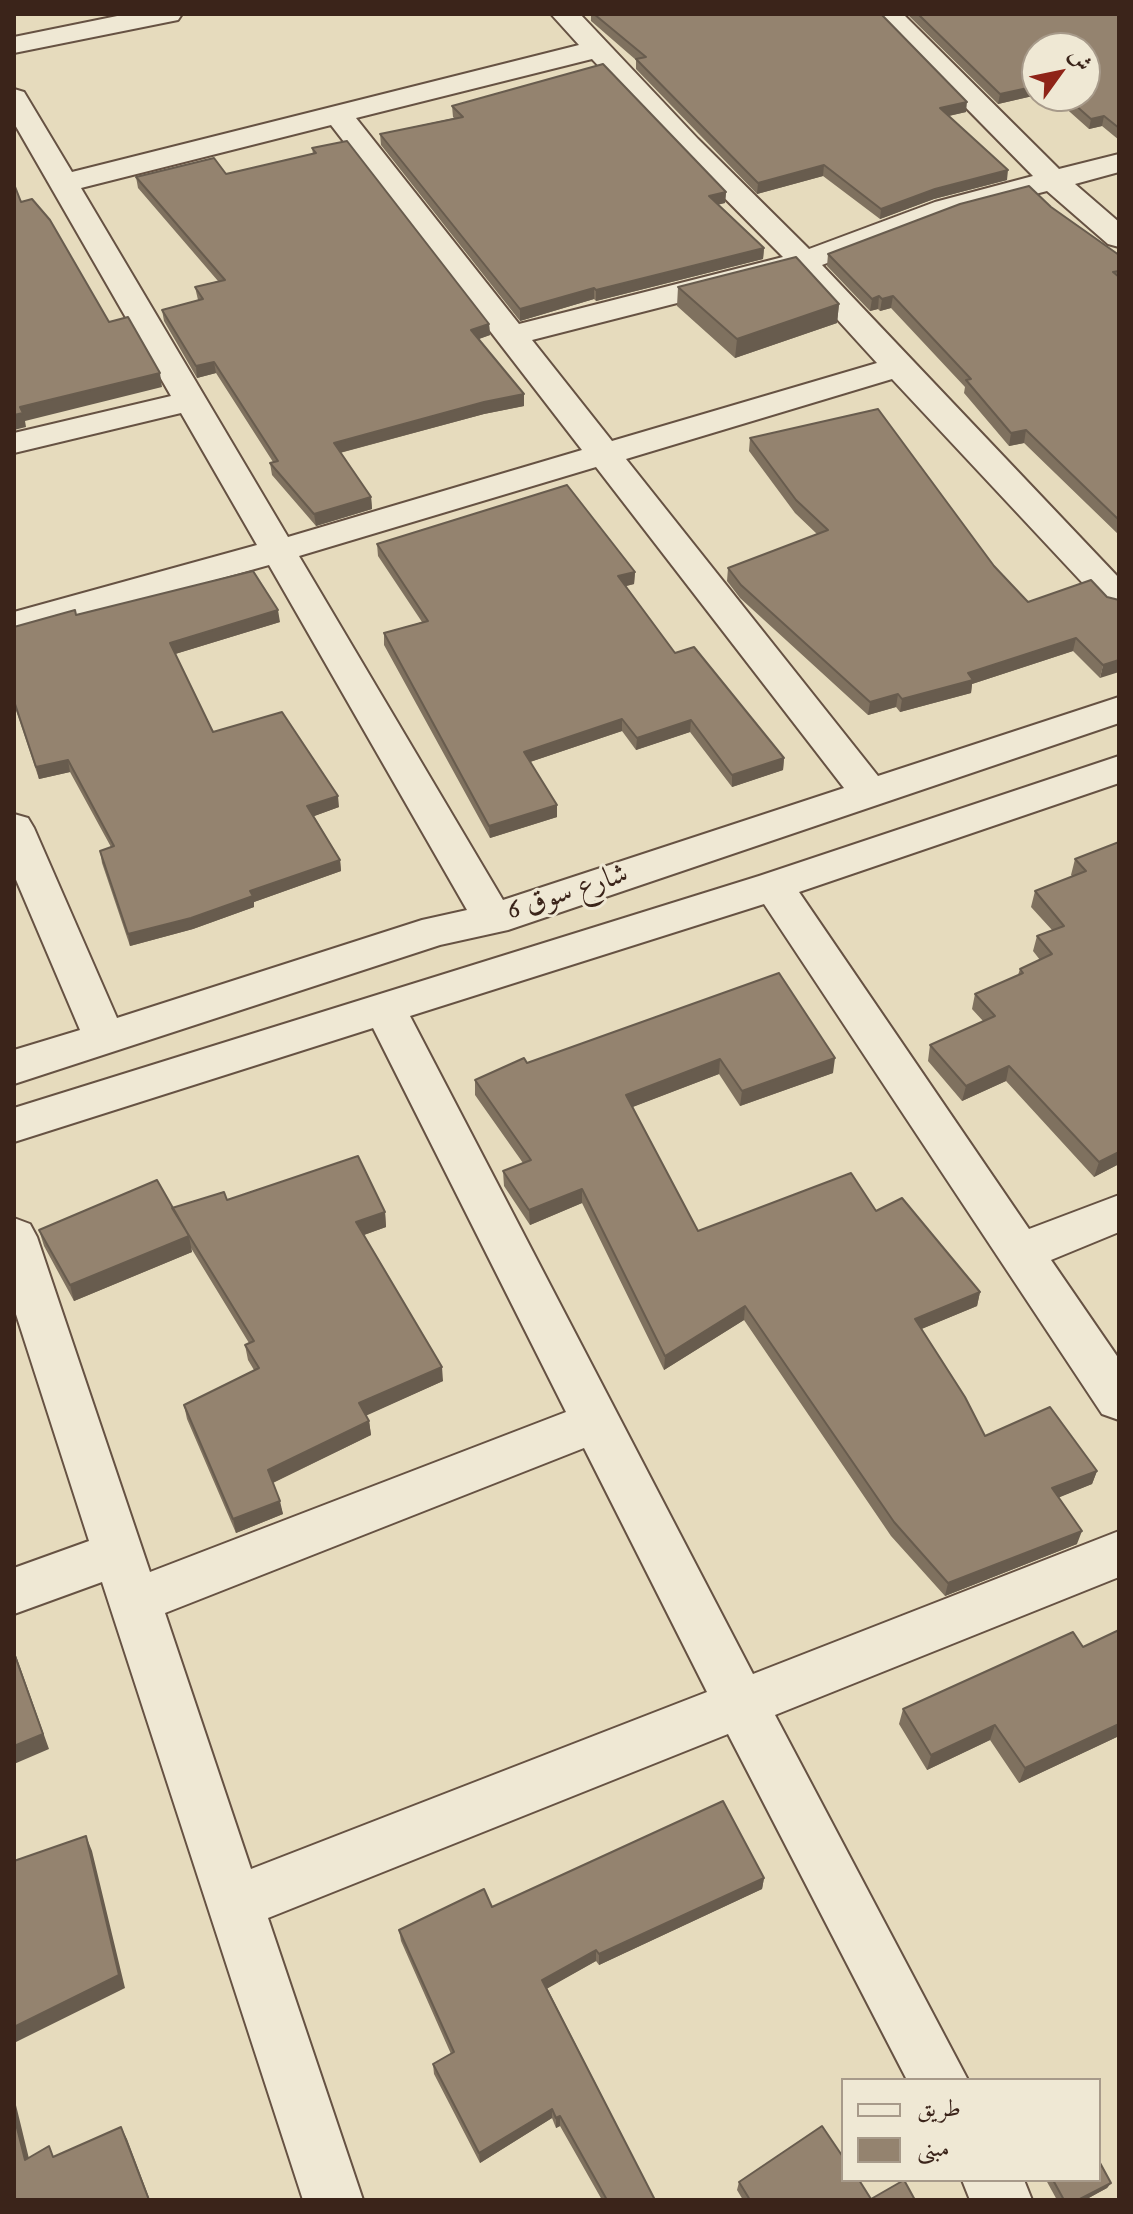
<!DOCTYPE html>
<html>
<head>
<meta charset="utf-8">
<style>
	body { margin:0 }
	#map { position:relative; width:1133px; height:2214px; overflow:hidden; background:#e6dbbd; font-family:"IM FELL English",Amiri,serif }
	canvas { display:block }
	.frame { position:absolute; inset:0; border:16px solid #3b241a; pointer-events:none }
	.legend { position:absolute; left:841px; top:2078px; width:260px; height:104px; box-sizing:border-box; background:#efe8d4; border:2px solid #a79a8a; margin:0; padding:10px 14px; list-style:none; font-size:24px; color:#3b241a }
	.legend li { display:flex; align-items:center; gap:16px; height:40px }
	.legend b { width:40px; border:2px solid #a79a8a }
	.north { position:absolute; left:1021px; top:32px; width:80px; height:80px; box-sizing:border-box; background:#efe8d4; border:2px solid #a79a8a; border-radius:50%; rotate:57deg; font-size:22px; font-weight:700; line-height:32px; text-align:center; color:#3b241a }
	.north::after { content:''; display:block; margin:auto; width:28px; height:36px; background:#8f2418; clip-path:polygon(50% 0,100% 100%,50% 72%,0 100%) }
</style>
</head>
<body>
<div id="map">
<canvas width="1133" height="2214"></canvas>
<div class="frame"></div>
<ul class="legend">
<li><b style="height:10px;background:#efe8d4"></b>طريق</li>
<li><b style="height:22px;background:#94836f"></b>مبنى</li>
</ul>
<div class="north">ش</div>
</div>
<script>
const c = document.querySelector('canvas').getContext('2d');
c.lineJoin = 'round';
function poly(rows) {
  const path = new Path2D();
  for (const r of rows) {
    path.moveTo(r[0], r[1]);
    for (let i = 2; i < r.length; i += 2) path.lineTo(r[i], r[i + 1]);
  }
  return path;
}
function strokePath(path, color, width, dash) {
  c.strokeStyle = color;
  c.lineWidth = width;
  c.lineCap = dash ? 'butt' : 'round';
  c.setLineDash(dash || []);
  c.stroke(path);
}
function paint(path, color) {
  c.fillStyle = color;
  c.fill(path, 'evenodd');
}
function drawText(font, color, halo, rows, align = 'center') {
  c.font = font + ' "IM FELL English",Amiri,serif';
  c.lineWidth = 6;
  c.setLineDash([]);
  c.textBaseline = 'middle';
  c.strokeStyle = halo;
  c.fillStyle = color;
  for (const [text, x, y, turn = 0] of rows) {
    c.save();
    c.translate(x, y);
    c.rotate((+turn || 0) * Math.PI / 180);
    c.textAlign = isNaN(turn) ? turn : align;
    if (halo) c.strokeText(text, 0, 0);
    c.fillText(text, 0, 0);
    c.restore();
  }
}
const minor = poly([
	[127,14,182,14,178,20,168,22,14,53,14,37,127,14],
	[551,14,580,14,698,139,809,249,935,202,1033,176,874,14,903,14,1059,169,1119,154,1119,172,1075,184,1119,222,1119,247,1108,244,1047,191,957,214,822,265,1119,578,1119,612,1106,608,892,379,626,459,878,776,1119,697,1119,723,508,930,440,945,14,1084,14,1050,80,1030,14,875,14,814,28,818,34,828,117,1018,422,920,467,910,269,565,14,636,14,612,257,545,181,413,14,453,14,433,171,396,14,123,14,89,24,92,72,172,579,45,551,14],
	[592,59,678,151,783,257,519,324,356,118,592,59],
	[331,125,582,450,288,537,81,188,331,125],
	[795,273,877,363,612,441,532,340,795,273],
	[596,467,844,788,503,900,299,556,596,467],
	[1119,756,1119,783,799,892,1029,1229,1119,1195,1119,1232,1051,1260,1119,1359,1119,1420,1102,1414,764,904,410,1016,753,1674,1119,1531,1119,1577,775,1715,968,2080,907,2080,728,1734,268,1918,363,2200,303,2200,102,1582,14,1614,14,1568,89,1541,14,1308,14,1218,30,1224,37,1237,150,1572,566,1412,373,1028,14,1142,14,1108,759,876,1119,756],
	[584,1448,707,1692,251,1869,165,1613,584,1448],
	[962,2180,1024,2180,1032,2200,970,2200,962,2180]
]);
strokePath(minor, '#665243', 4);
paint(minor, '#efe8d4');
paint(poly([
	[591,14,881,14,966,112,949,116,1007,180,934,199,880,219,823,176,757,194,636,69,636,60,591,21],
	[907,14,1119,14,1119,140,1102,126,1089,129,1052,96,1085,96,1037,48,1037,95,998,104],
	[452,106,726,192,725,203,718,204,764,248,763,259,596,301,594,299,520,321,381,145,380,134,454,118,453,117],
	[312,148,489,324,490,335,478,339,524,394,524,406,484,414,340,453,371,497,372,509,316,526,272,475,270,463,273,462,216,373,197,378,164,321,162,310,198,300,195,287,218,281,138,188,136,177,226,174,313,154],
	[1051,207,1119,255,1119,535,1024,443,1009,446,964,393,965,387,891,308,880,311,878,309,870,311,827,266,828,254],
	[678,287,839,304,837,323,735,358,677,306],
	[750,438,994,566,1028,602,1107,597,1119,600,1100,678,1073,651,972,684,971,693,900,712,896,707,868,715,740,598,727,581,728,568,817,534,795,513,749,451],
	[377,544,635,572,634,584,626,586,675,653,784,758,783,770,732,787,690,732,636,750,622,731,530,762,557,805,557,817,490,838,384,645,384,633,422,622,378,556],
	[76,615,280,622,175,654,213,732,339,807,314,816,340,860,341,871,254,902,254,907,193,929,130,946,102,863,100,851,111,847,70,772,39,779,14,704,14,627],
	[1119,842,1119,1164,1094,1177,1006,1081,962,1101,928,1061,930,1045,983,1021,972,1009,975,994,1018,975,1020,969,1040,960,1033,951,1037,936,1052,930,1031,907,1035,891,1073,877,1071,875,1075,859],
	[779,973,833,1073,740,1106,719,1074,632,1107,698,1231,876,1211,980,1292,977,1306,921,1329,985,1436,1097,1471,1092,1484,1059,1497,1077,1544,945,1596,891,1536,744,1320,664,1370,582,1203,530,1225,504,1186,503,1171,523,1163,475,1095,475,1080,527,1063],
	[227,1200,385,1212,386,1227,364,1235,443,1381,366,1415,369,1421,371,1435,273,1483,283,1514,236,1533,187,1419,184,1405,254,1370,248,1360,245,1345,249,1343,191,1248,192,1252,74,1301,44,1246,39,1230,172,1208],
	[1119,1630,1119,1736,1019,1783,990,1740,927,1770,899,1724,903,1709,1083,1647],
	[764,1878,762,1889,599,1965,596,1961,547,1988,655,2200,602,2200,560,2126,556,2128,552,2118,480,2163,434,2074,433,2064,451,2054,401,1941,399,1930,492,1907],
	[1046,2180,1099,2180,1111,2183,1107,2188,1085,2200,1057,2200],
	[739,2182,871,2199,915,2200,743,2200,737,2190]
]), '#7f715f');
paint(poly([
	[1037,86,1037,95,998,104,1000,94],
	[967,102,966,112,939,118,940,108],
	[1104,116,1102,126,1089,129,1091,119],
	[824,165,823,176,757,194,758,183],
	[1008,170,1007,180,934,199,880,219,881,209,935,189],
	[726,192,725,203,709,207,709,196],
	[764,248,763,259,596,301,596,290],
	[594,288,594,299,520,321,520,309],
	[879,296,878,309,870,311,872,299],
	[893,296,891,308,880,311,882,299],
	[839,304,837,323,735,358,737,339],
	[489,324,490,335,471,342,471,330],
	[214,362,216,373,197,378,196,366],
	[160,373,162,387,25,421,26,427,14,430,14,415,20,407],
	[524,394,524,406,484,414,335,454,334,443,484,402],
	[1026,430,1024,443,1009,446,1011,433],
	[371,497,372,509,316,526,314,514],
	[635,572,634,584,618,588,618,576],
	[278,610,280,622,172,655,170,643],
	[1076,638,1073,651,972,684,971,693,900,712,902,699,968,673],
	[1119,660,1119,672,1100,678,1103,665],
	[898,694,896,707,868,715,870,702],
	[622,719,622,731,524,764,524,752],
	[691,720,690,732,636,750,637,738],
	[784,758,783,770,732,787,732,775],
	[68,760,70,772,39,779,36,767],
	[338,796,339,807,309,818,307,806],
	[557,805,557,817,490,838,489,826],
	[340,860,341,871,254,902,254,907,193,929,130,946,128,934],
	[835,1058,833,1073,740,1106,742,1091],
	[720,1059,719,1074,625,1110,626,1095],
	[1009,1066,1006,1081,962,1101,966,1086],
	[1119,1152,1119,1164,1094,1177,1099,1162],
	[582,1189,582,1203,530,1225,529,1210],
	[385,1212,386,1227,358,1237,356,1222],
	[189,1236,192,1252,74,1301,70,1285],
	[980,1292,977,1306,912,1333,915,1319],
	[745,1306,744,1320,664,1370,665,1356],
	[442,1367,443,1381,361,1418,359,1403],
	[369,1421,371,1435,270,1484,268,1470],
	[1097,1471,1092,1484,1048,1502,1052,1488],
	[280,1501,283,1514,236,1533,233,1519],
	[1082,1531,1077,1544,945,1596,948,1583],
	[14,1650,49,1749,14,1764],
	[1119,1724,1119,1736,1019,1783,1025,1768],
	[995,1725,990,1740,927,1770,931,1755],
	[86,1836,92,1851,125,1988,14,2043,14,2027],
	[764,1878,762,1889,599,1965,599,1954],
	[596,1950,596,1961,543,1991,542,1980],
	[14,2097,32,2171,25,2160,14,2116],
	[552,2109,552,2118,480,2163,479,2153],
	[560,2116,560,2126,556,2128,556,2118],
	[121,2127,127,2139,150,2200,149,2200],
	[1111,2183,1107,2188,1085,2200,1078,2200]
]), '#685c4e');
const building = poly([
	[594,14,881,14,967,102,940,108,1008,170,935,189,881,209,824,165,758,183,636,59,646,57,594,14],
	[918,14,1119,14,1119,128,1104,116,1091,119,1065,96,1085,96,1085,48,1037,48,1037,86,1000,94,918,14],
	[603,64,726,192,709,196,764,248,596,290,594,288,520,309,380,134,463,117,452,106,603,64],
	[347,141,489,324,471,330,524,394,484,402,334,443,371,497,314,514,270,463,278,461,214,362,196,366,162,310,203,299,195,287,225,280,136,177,214,158,226,174,316,153,312,148,347,141],
	[14,184,21,202,32,199,50,220,109,322,128,317,160,373,20,407,23,413,14,415,14,184],
	[1029,186,1051,207,1119,255,1119,271,1113,272,1119,277,1119,520,1026,430,1011,433,966,380,971,379,893,296,882,299,879,296,872,299,828,254,960,204,1029,186],
	[796,257,839,304,737,339,678,287,796,257],
	[878,409,994,566,1028,602,1091,580,1107,597,1119,600,1119,660,1103,665,1076,638,968,673,973,680,902,699,898,694,870,702,741,585,728,568,828,530,796,500,750,438,878,409],
	[567,485,635,572,618,576,675,653,694,647,784,758,732,775,691,720,637,738,622,719,524,752,557,805,489,826,384,633,428,621,377,544,567,485],
	[253,571,278,610,170,643,213,732,282,712,338,796,307,806,340,860,250,891,253,896,191,918,128,934,100,851,114,846,68,760,36,767,14,701,14,627,75,610,76,615,253,571],
	[1119,842,1119,1152,1099,1162,1009,1066,966,1086,930,1045,995,1016,975,994,1023,973,1020,969,1052,954,1037,936,1064,926,1035,891,1086,871,1075,859,1119,842],
	[779,973,835,1058,742,1091,720,1059,626,1095,698,1231,851,1173,876,1211,902,1198,980,1292,915,1319,965,1397,985,1436,1050,1407,1097,1471,1052,1488,1082,1531,948,1583,894,1522,745,1306,665,1356,582,1189,529,1210,503,1171,531,1160,475,1080,524,1058,527,1063,779,973],
	[358,1156,385,1212,356,1222,442,1367,359,1403,369,1421,268,1470,280,1501,233,1519,184,1405,259,1368,245,1345,254,1341,172,1208,224,1192,227,1200,358,1156],
	[157,1180,189,1236,70,1285,39,1230,157,1180],
	[1119,1630,1119,1724,1025,1768,995,1725,931,1755,903,1709,1073,1632,1083,1647,1119,1630],
	[14,1653,43,1734,14,1746,14,1653],
	[723,1801,764,1878,599,1954,596,1950,542,1980,655,2200,607,2200,560,2116,556,2118,552,2109,479,2153,433,2064,454,2052,399,1930,484,1889,492,1907,723,1801],
	[86,1836,119,1975,14,2027,14,1861,86,1836],
	[14,2116,25,2160,49,2146,53,2157,121,2127,149,2200,14,2200,14,2116],
	[822,2126,843,2157,843,2180,859,2180,871,2199,904,2180,915,2200,750,2200,739,2182,822,2126],
	[1099,2161,1111,2183,1078,2200,1064,2200,1053,2180,1099,2180,1099,2161]
]);
paint(building, '#94836f');
strokePath(building, '#685c4e', 2);
drawText('30px', '#3b241a', '#efe8d4', [
	["شارع سوق 6",568,894,-18]
]);
</script>
</body>
</html>
